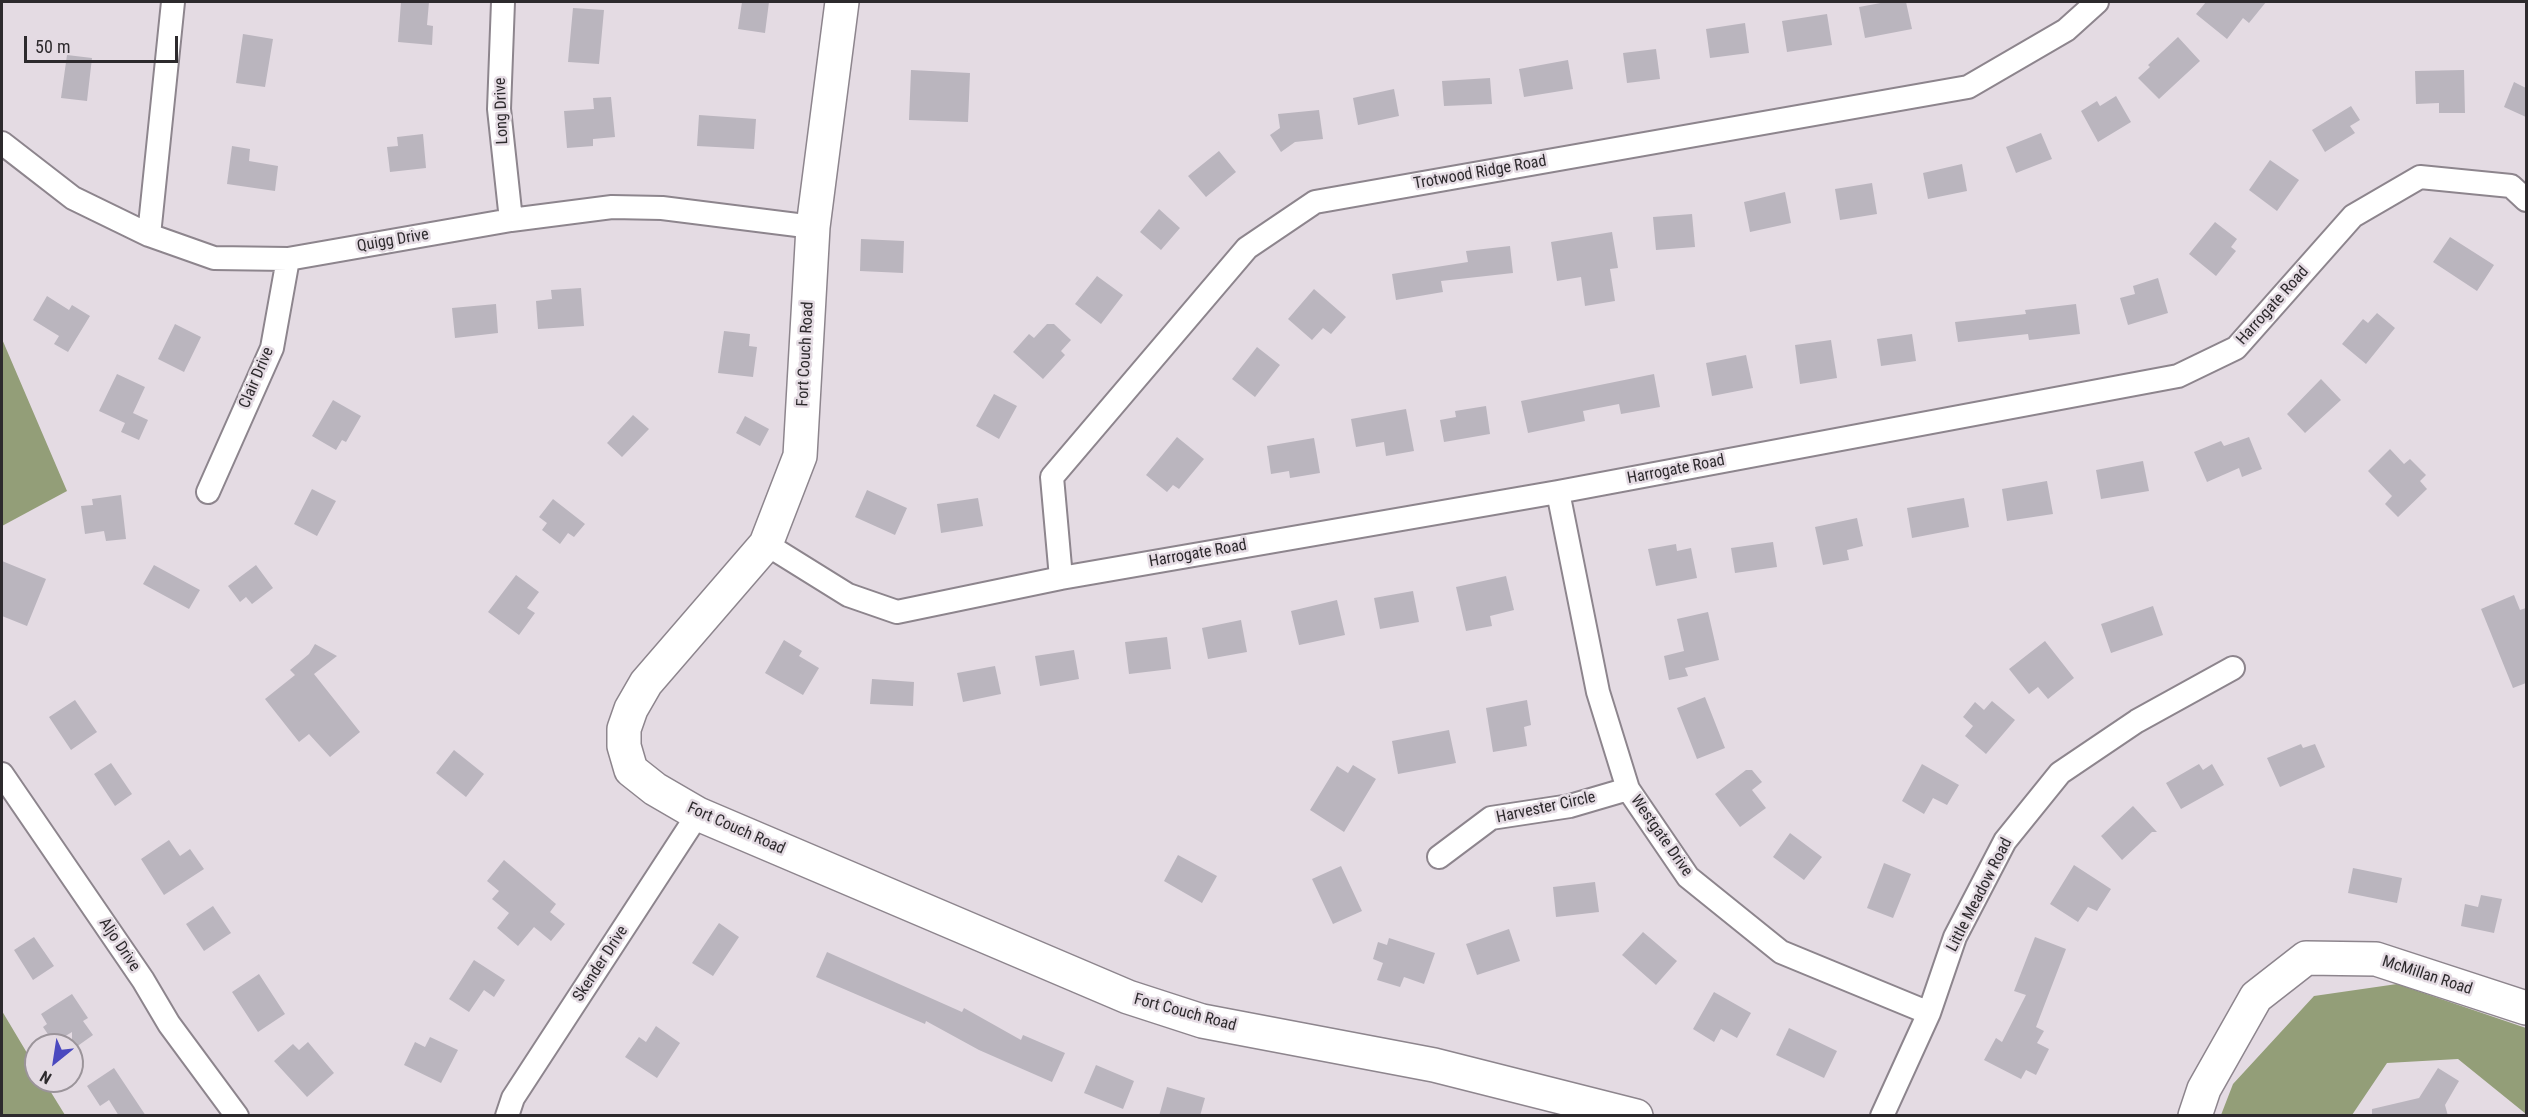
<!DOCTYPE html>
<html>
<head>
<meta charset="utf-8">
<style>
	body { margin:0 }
	#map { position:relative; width:2528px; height:1117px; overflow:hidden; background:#e4dbe3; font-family:"Roboto Condensed",sans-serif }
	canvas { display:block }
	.frame { position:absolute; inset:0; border:3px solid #2d2a2d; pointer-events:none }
	.north { position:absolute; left:24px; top:1033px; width:60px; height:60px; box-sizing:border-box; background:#e4dbe3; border:2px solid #9b949a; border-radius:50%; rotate:210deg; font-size:16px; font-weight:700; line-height:24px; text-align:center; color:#2d2a2d }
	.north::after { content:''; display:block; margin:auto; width:21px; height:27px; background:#4a49bf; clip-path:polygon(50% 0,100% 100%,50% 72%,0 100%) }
	.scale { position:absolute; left:24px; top:36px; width:154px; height:27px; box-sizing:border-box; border:3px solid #2d2a2d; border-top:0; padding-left:8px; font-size:18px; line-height:21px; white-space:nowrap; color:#2d2a2d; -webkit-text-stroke:4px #e4dbe3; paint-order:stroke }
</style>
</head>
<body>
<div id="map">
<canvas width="2528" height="1117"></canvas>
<div class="frame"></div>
<div class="north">N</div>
<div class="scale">50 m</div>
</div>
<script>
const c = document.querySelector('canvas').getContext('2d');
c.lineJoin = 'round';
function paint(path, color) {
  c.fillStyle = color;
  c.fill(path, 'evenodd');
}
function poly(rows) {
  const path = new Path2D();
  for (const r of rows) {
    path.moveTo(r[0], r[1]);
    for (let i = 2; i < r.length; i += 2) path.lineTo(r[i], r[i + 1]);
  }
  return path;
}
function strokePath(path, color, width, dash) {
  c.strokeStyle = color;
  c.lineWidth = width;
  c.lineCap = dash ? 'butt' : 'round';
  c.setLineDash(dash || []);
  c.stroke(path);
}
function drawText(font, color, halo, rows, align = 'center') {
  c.font = font + ' "Roboto Condensed",sans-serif';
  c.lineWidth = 5;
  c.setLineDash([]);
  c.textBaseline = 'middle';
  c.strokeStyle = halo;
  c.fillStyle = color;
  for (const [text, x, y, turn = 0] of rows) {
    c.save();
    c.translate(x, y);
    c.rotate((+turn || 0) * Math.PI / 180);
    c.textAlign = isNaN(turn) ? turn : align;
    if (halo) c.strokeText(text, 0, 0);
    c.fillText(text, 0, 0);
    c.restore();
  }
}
paint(poly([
	[2,339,67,491,2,526],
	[2397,984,2526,1028,2526,1114,2458,1059,2387,1063,2352,1115,2221,1115,2233,1084,2314,996],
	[2,1011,36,1068,36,1081,44,1081,65,1115,2,1115]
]), '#939e78');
paint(poly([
	[401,2,429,2,427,25,433,26,432,45,398,42],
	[742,2,769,2,765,33,738,29],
	[1886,2,1906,2,1912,29,1865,38,1859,7],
	[2206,2,2266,2,2249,23,2243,18,2227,39,2196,14],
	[573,8,604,10,599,64,568,62],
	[1827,14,1832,45,1787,52,1782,21],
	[1745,23,1749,53,1710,58,1706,29],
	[243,34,273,39,265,87,236,83],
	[2178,37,2200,61,2159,99,2138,78,2150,67,2148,65],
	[1656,49,1660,79,1627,83,1623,53],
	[67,55,92,58,87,101,61,98],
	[1568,60,1573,89,1524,97,1519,69],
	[911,70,970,73,968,122,909,120],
	[2464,70,2465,113,2439,113,2439,103,2416,104,2415,71],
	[1490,78,1492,104,1444,106,1442,81],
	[2514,82,2526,88,2526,117,2504,107],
	[1394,89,1399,116,1358,125,1353,98],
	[2116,96,2131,122,2098,142,2081,111,2097,101,2100,106],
	[611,97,615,137,593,139,593,146,567,148,564,111,594,109,593,98],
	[2351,106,2360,120,2350,126,2355,133,2325,152,2312,130],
	[1319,110,1323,139,1295,142,1281,152,1270,135,1280,128,1278,114],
	[699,115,756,119,754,149,697,146],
	[2041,133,2052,159,2016,173,2006,147],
	[423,134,426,168,390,172,387,147,398,146,397,137],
	[232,146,250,149,249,161,278,166,275,191,227,184],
	[1219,151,1236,172,1206,197,1188,176],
	[2270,160,2299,180,2277,211,2249,190],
	[1962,164,1967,191,1928,199,1923,173],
	[1872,183,1877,214,1840,220,1835,189],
	[1785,192,1791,223,1750,232,1744,202],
	[1159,209,1180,228,1161,250,1140,232],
	[1692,214,1695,247,1656,250,1653,217],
	[2215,222,2237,239,2231,247,2236,251,2216,276,2189,254],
	[1612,232,1618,268,1610,269,1615,301,1585,306,1581,277,1557,281,1551,242],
	[2450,237,2494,265,2477,291,2433,262],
	[861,239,904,241,903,273,860,271],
	[1510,246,1513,273,1441,281,1443,292,1396,300,1392,274,1468,262,1466,251],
	[1097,276,1123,295,1101,324,1075,304],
	[2158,278,2168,313,2128,325,2120,298,2135,294,2133,286],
	[581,288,584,326,538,329,536,301,552,299,551,290],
	[1314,289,1346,317,1331,334,1323,328,1312,340,1288,319],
	[47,296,69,310,72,305,90,316,68,352,54,344,59,336,33,320],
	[496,304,498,333,455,338,452,308],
	[2076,304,2080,334,2029,340,2028,334,1958,342,1955,322,2026,314,2025,310],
	[2377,313,2395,328,2366,364,2342,344,2363,319,2368,323],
	[175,324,201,337,184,372,158,359],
	[1047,324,1054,324,1071,340,1061,351,1065,355,1043,379,1013,352,1029,334,1034,338],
	[724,331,750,334,749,346,757,347,753,377,718,373],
	[1912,334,1916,361,1881,366,1877,339],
	[1831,340,1837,378,1800,384,1795,345],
	[1257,347,1280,365,1255,397,1232,379],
	[1746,355,1753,388,1712,396,1706,363],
	[117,374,145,387,133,413,148,420,139,440,121,432,125,423,99,411],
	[1654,374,1660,407,1621,414,1619,404,1583,411,1585,421,1528,433,1521,401],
	[2321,379,2341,400,2305,433,2287,414],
	[994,394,1017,406,999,439,976,426],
	[333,400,361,416,346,442,342,440,336,450,312,436],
	[1486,406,1490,434,1444,442,1440,420,1456,417,1455,411],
	[1406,409,1414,451,1386,456,1384,442,1356,447,1351,419],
	[633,415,649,429,622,457,607,443],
	[745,416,769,429,760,446,736,433],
	[1177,437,1204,459,1179,489,1173,485,1167,492,1146,475],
	[2249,437,2262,469,2242,477,2239,468,2207,482,2194,452,2221,441,2224,446],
	[1314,438,1320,473,1290,478,1289,471,1271,474,1267,446],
	[2390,449,2404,464,2410,459,2426,475,2420,481,2427,489,2398,517,2385,504,2392,496,2368,471],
	[2143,461,2149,491,2101,499,2096,470],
	[2047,481,2053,514,2007,521,2002,489],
	[312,489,336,501,317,536,294,524],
	[867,490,907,508,895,535,855,517],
	[121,495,126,539,106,541,104,531,85,534,81,506,93,505,92,499],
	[978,498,983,526,941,533,937,504],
	[1964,498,1969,527,1912,538,1907,508],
	[553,499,585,524,574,537,568,533,560,544,542,530,547,523,539,517],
	[1857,518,1863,546,1847,550,1849,560,1823,565,1815,527],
	[1773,542,1777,567,1735,573,1731,548],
	[1676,544,1677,551,1691,548,1697,578,1656,586,1648,549],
	[2,561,46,579,27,626,2,616],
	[154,565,200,590,189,609,143,584],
	[256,565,273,588,252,604,246,597,240,602,228,586],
	[516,575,539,592,527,608,535,613,519,635,488,612],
	[1506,576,1514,610,1490,616,1492,626,1466,631,1456,587],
	[1413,591,1419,622,1380,629,1374,598],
	[2514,595,2520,610,2526,608,2526,683,2513,688,2481,609],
	[1337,600,1345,635,1299,645,1291,611],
	[2153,606,2163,635,2111,653,2101,624],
	[1708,612,1719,660,1685,668,1688,676,1669,680,1664,656,1684,651,1677,619],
	[1241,620,1247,652,1208,659,1202,628],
	[1167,637,1171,669,1129,674,1125,642],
	[784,640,802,651,799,656,819,668,803,695,765,673],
	[2045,641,2074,678,2048,699,2038,687,2029,694,2009,669],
	[315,644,337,656,314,674,360,732,330,757,309,734,299,742,265,699,295,675,290,670,309,654],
	[1074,650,1079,679,1040,686,1035,656],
	[995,666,1001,694,963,702,957,673],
	[872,679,914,682,913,706,870,704],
	[1705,697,1725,748,1697,759,1677,708],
	[75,700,97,732,71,750,49,717],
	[1527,700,1531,725,1524,727,1527,746,1493,752,1486,708],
	[1992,701,2015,720,1986,754,1965,736,1973,726,1963,717,1975,702,1984,710],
	[1449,730,1456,763,1398,774,1392,741],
	[2301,744,2303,748,2315,744,2325,767,2280,787,2267,758],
	[454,750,484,774,466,797,436,773],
	[111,763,132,794,115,806,94,774],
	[1922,764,1959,785,1947,805,1933,798,1924,814,1902,801],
	[2199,764,2203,770,2212,764,2224,785,2181,809,2166,783],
	[1353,765,1376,779,1344,832,1310,810,1337,766,1348,773],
	[1746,770,1752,770,1762,782,1752,790,1766,808,1740,827,1715,794],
	[2133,806,2157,832,2152,832,2122,860,2101,836],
	[1790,833,1822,857,1804,880,1773,857],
	[169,840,180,856,190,849,204,869,164,895,141,859],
	[1178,855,1217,876,1202,903,1164,881],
	[504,860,556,904,550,912,565,924,551,941,534,927,518,946,497,928,509,913,492,899,499,891,487,881],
	[1884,863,1911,874,1893,918,1867,908],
	[2074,865,2111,889,2097,911,2088,907,2078,922,2050,904],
	[1341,866,1362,911,1333,924,1312,879],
	[2353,868,2402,878,2397,903,2348,893],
	[1595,882,1599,912,1556,917,1553,887],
	[2481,895,2502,899,2494,933,2461,926,2465,904,2478,907],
	[213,906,231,933,204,951,186,924],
	[719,923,739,937,713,976,692,963],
	[1509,929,1520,961,1477,975,1466,944],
	[1643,932,1677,961,1656,985,1622,955],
	[34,937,54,966,33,980,14,950],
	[2035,937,2066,949,2036,1027,2044,1031,2037,1043,2049,1049,2036,1075,2026,1070,2021,1079,1984,1060,1996,1038,2002,1042,2026,995,2014,991],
	[1389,938,1435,953,1424,984,1404,977,1400,987,1377,980,1383,963,1373,959,1378,942,1387,945],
	[827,952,962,1012,964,1008,1021,1040,1023,1035,1065,1053,1052,1082,979,1050,926,1021,925,1024,816,977],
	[474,960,505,980,494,997,484,990,469,1012,449,999],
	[259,974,285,1014,258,1032,232,992],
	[1714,992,1751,1013,1737,1038,1721,1029,1714,1042,1693,1029],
	[72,994,88,1018,83,1021,93,1035,72,1050,72,1032,54,1043,43,1027,47,1024,41,1014],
	[656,1026,680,1043,657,1078,625,1057,639,1037,646,1042],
	[1789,1028,1837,1051,1824,1078,1776,1055],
	[430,1037,458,1050,441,1083,404,1065,415,1042,425,1047],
	[308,1042,334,1073,307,1097,274,1061,293,1044,299,1050],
	[1096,1065,1134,1081,1123,1109,1084,1093],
	[114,1068,146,1116,119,1116,109,1100,100,1106,87,1086],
	[2438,1068,2459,1081,2445,1105,2448,1116,2372,1116,2372,1109,2419,1098],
	[1167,1087,1205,1098,1200,1116,1159,1116]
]), '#bab5be');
const street = poly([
	[503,2,499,109,511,220],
	[2,143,73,198,149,235,214,258,288,259,511,220,612,207,662,208,813,227],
	[149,235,173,2],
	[208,492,272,348,288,259],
	[1558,492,1598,692,1628,789,1688,877,1781,952,1929,1013],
	[766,544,848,595,897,612,1061,578,1558,492,2178,376,2236,348,2353,216,2420,177,2511,186,2526,200],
	[1061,578,1052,477,1247,248,1315,202,1968,87,2066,30,2097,2],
	[2,774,143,980,169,1024,237,1116],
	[1439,857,1491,818,1570,806,1628,789],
	[507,1116,513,1098,698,814],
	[1882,1116,1929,1013,1955,937,2005,841,2060,773,2137,721,2233,668]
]);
const secondary = poly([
	[842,2,813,227,800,456,766,544,646,683,631,709,624,729,624,746,631,770,655,789,698,814,1128,997,1202,1021,1434,1065,1636,1116],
	[2195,1116,2204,1089,2256,997,2306,958,2376,959,2526,1008]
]);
strokePath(street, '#8d858d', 26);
strokePath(secondary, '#8d858d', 36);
strokePath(street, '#fff', 22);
strokePath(secondary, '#fff', 33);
drawText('16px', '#2d2a2d', '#e4dbe3', [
	["Long Drive",502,111,-92],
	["Trotwood Ridge Road",1480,173,-10],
	["Quigg Drive",393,241,-10],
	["Harrogate Road",2273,306,-48],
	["Fort Couch Road",806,354,-87],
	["Clair Drive",257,378,-67],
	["Harrogate Road",1676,470,-11],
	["Harrogate Road",1198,554,-10],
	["Harvester Circle",1546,808,-12],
	["Fort Couch Road",736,829,24],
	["Westgate Drive",1661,836,55],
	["Little Meadow Road",1980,895,-63],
	["Aljo Drive",119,945,56],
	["Skender Drive",601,964,-57],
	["McMillan Road",2427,976,18],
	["Fort Couch Road",1185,1013,15]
]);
</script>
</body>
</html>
